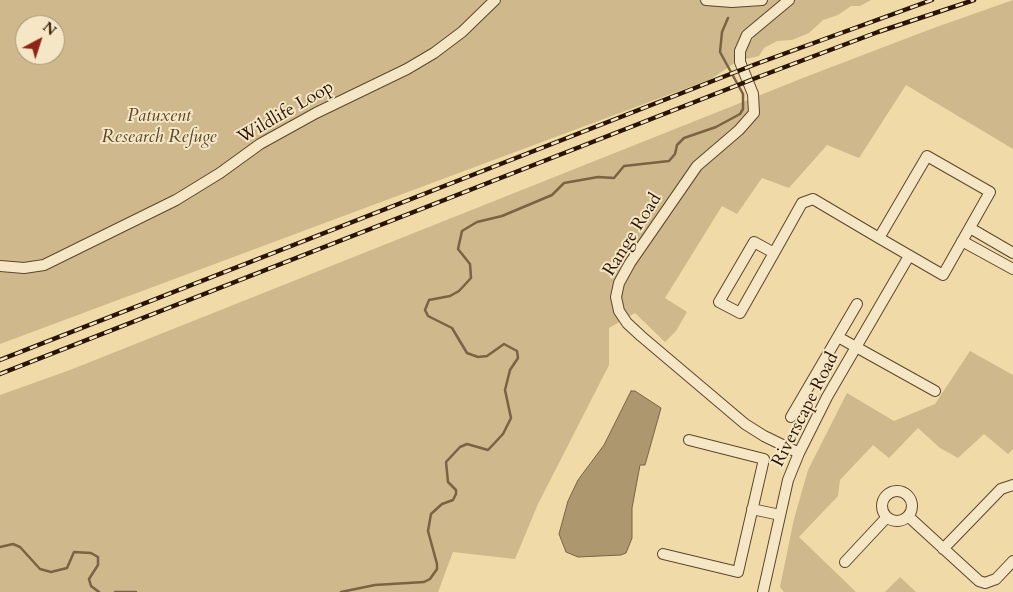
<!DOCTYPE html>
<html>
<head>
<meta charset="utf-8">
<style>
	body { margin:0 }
	#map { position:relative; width:1013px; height:592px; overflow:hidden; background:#f0daa8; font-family:Cardo,serif }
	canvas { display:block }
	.north { position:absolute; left:15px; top:15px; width:50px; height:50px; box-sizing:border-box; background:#f5e7c6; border:1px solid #a49377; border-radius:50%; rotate:40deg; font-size:14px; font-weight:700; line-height:20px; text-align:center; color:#2a1401 }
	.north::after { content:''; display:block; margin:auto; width:18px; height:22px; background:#8f2418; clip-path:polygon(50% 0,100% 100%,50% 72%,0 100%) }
</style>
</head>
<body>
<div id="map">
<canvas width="1013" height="592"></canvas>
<div class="north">N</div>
</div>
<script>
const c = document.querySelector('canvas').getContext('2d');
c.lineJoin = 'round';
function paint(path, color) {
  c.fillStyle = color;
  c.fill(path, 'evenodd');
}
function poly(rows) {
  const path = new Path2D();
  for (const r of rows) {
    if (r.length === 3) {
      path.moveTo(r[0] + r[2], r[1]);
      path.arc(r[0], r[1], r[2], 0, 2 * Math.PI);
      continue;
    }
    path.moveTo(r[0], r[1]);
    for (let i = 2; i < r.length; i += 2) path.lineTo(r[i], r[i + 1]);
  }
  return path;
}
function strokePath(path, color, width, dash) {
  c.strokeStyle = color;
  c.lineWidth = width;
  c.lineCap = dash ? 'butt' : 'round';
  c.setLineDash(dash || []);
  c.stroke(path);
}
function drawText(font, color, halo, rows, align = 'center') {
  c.font = font + ' Cardo,serif';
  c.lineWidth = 4;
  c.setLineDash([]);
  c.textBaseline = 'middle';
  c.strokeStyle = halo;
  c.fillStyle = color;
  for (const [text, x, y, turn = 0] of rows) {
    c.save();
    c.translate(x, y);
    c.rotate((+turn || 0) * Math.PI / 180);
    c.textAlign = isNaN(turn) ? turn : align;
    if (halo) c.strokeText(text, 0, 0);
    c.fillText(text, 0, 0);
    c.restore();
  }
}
paint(poly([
	[0,0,871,0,860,6,851,6,838,15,823,20,809,33,792,40,777,41,764,48,759,56,745,59,744,50,754,37,738,43,736,62,711,79,0,344],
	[25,25,55,25,55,55,25,55],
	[1013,0,1013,149,906,85,859,158,827,145,789,188,762,178,737,214,722,206,665,298,687,312,676,331,665,342,635,313,609,328,609,365,538,504,515,559,453,552,438,592,0,592,0,395,70,370,808,76,931,29],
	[970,351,1013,375,1013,449,1008,454,984,434,958,458,940,448,918,428,889,458,873,445,840,480,838,496,799,537,856,592,784,592,780,587,794,519,808,470,847,393,894,421,935,404],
	[900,577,916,592,885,592]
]), '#ceb88c');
const water = poly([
	[631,391,635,391,661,408,645,465,640,465,632,508,632,538,626,553,621,555,578,557,566,552,559,534,568,501,578,480,604,445,631,391]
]);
paint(water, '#ad976f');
strokePath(water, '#796343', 1);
strokePath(poly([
	[0,547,13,544,20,547,40,569,51,572,67,568,74,552,91,553,98,557,98,565,89,579,91,586,99,592],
	[115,592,136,592],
	[341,592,375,585,424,582,430,579,437,569,437,564,428,531,431,514,442,504,453,500,456,494,456,490,448,482,446,462,460,447,467,444,488,450,503,434,511,418,505,390,510,370,518,358,517,351,504,344,487,356,478,357,467,353,452,328,428,316,425,310,429,300,450,296,459,291,471,278,470,264,458,249,462,231,477,222,502,216,552,195,564,183,598,177,614,178,624,166,669,161,675,154,677,145,684,138,716,127,740,114,743,109,743,94,720,52,722,32,728,18]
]), '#796343', 2.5);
const street = poly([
	[706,0,732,2,762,0],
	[789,0,747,35,740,51,740,62,753,94,754,113,739,130,697,166,630,263,619,283,616,297,619,311,627,323,641,336,745,424,764,436,799,453],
	[970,228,1013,253],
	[962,241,1013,269],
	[774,253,754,242,719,302,740,313,774,253,802,203,813,199,879,238,943,275,990,192,927,156,879,238],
	[0,266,24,268,44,265,176,200,220,173,260,144,316,113,407,69,434,53,462,32,495,0],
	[838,337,935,391],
	[791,417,857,304],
	[897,506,15],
	[752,509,780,515],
	[909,517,979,581,985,583,996,579,1013,561],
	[943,549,1001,489,1013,485],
	[663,554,738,572,764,459,689,440],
	[845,562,887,517],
	[763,592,788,480,799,453,827,397,909,256]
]);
strokePath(street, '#5c462b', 12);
strokePath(street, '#f5e7c6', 10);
const rail = poly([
	[0,360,756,64,932,0],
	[0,374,761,76,878,32,974,0]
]);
strokePath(rail, '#2a1401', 4.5);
strokePath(rail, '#f5e7c6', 2.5, [8]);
drawText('18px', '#2a1401', '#f5e7c6', [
	["Wildlife Loop",286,113,-30],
	["Range Road",633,235,-58],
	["Riverscape Road",806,410,-63]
]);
drawText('italic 18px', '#5b452b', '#f5e7c6', [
	["Patuxent",159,117],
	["Research Refuge",159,138]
]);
</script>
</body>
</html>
